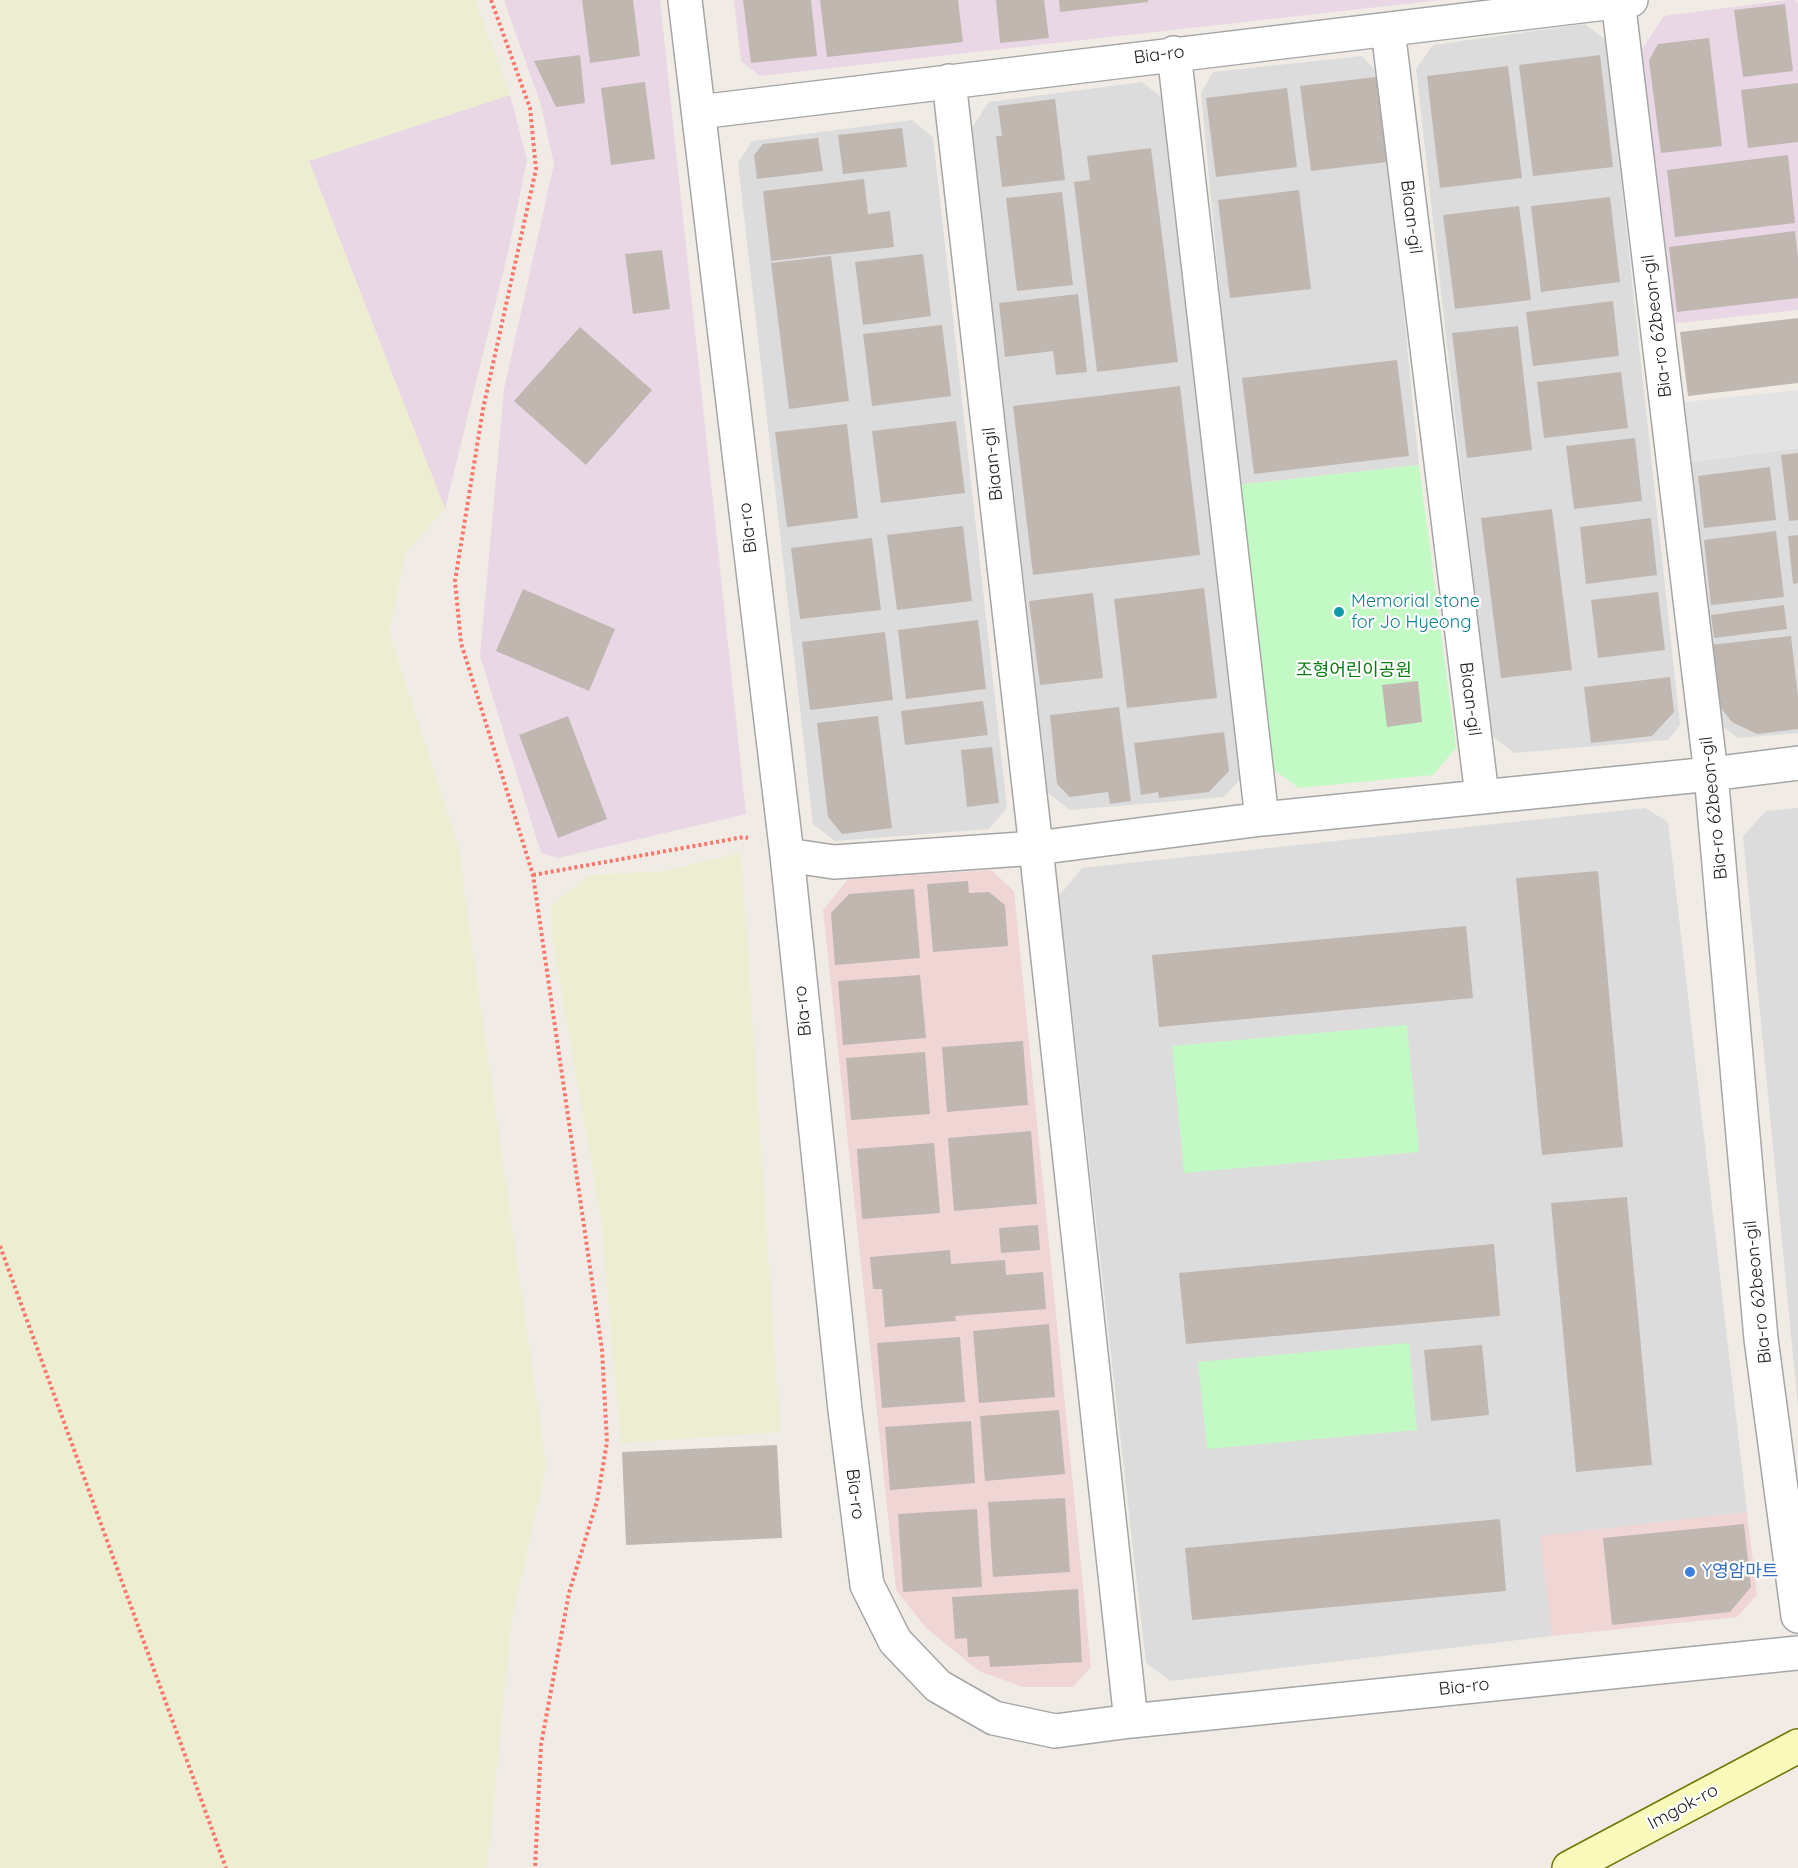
<!DOCTYPE html>
<html>
<head>
<meta charset="utf-8">
<style>
	body { margin:0 }
	canvas { display:block; background:#f0ece5 }
</style>
</head>
<body>
<canvas width="1798" height="1868"></canvas>
<script>
const c = document.querySelector('canvas').getContext('2d');
c.lineJoin = 'round';
function paint(path, color) {
  c.fillStyle = color;
  c.fill(path, 'evenodd');
}
function poly(rows) {
  const path = new Path2D();
  for (const r of rows) {
    path.moveTo(r[0], r[1]);
    for (let i = 2; i < r.length; i += 2) path.lineTo(r[i], r[i + 1]);
  }
  return path;
}
function strokePath(path, color, width, dash) {
  c.strokeStyle = color;
  c.lineWidth = width;
  c.lineCap = dash ? 'butt' : 'round';
  c.setLineDash(dash || []);
  c.stroke(path);
}
function drawText(font, color, halo, rows, align = 'center') {
  c.font = font + ' Quicksand,"Noto Sans KR",sans-serif';
  c.lineWidth = 4.5;
  c.setLineDash([]);
  c.textBaseline = 'middle';
  c.strokeStyle = halo;
  c.fillStyle = color;
  for (const [text, x, y, turn = 0] of rows) {
    c.save();
    c.translate(x, y);
    c.rotate((+turn || 0) * Math.PI / 180);
    c.textAlign = isNaN(turn) ? turn : align;
    if (halo) c.strokeText(text, 0, 0);
    c.fillText(text, 0, 0);
    c.restore();
  }
}
paint(poly([
	[1585,24,1606,40,1680,725,1668,740,1514,753,1491,735,1416,69,1433,45],
	[1362,56,1380,76,1419,465,1238,485,1201,93,1213,72],
	[1142,82,1165,100,1240,779,1224,797,1070,810,1048,793,972,127,989,102],
	[912,120,933,137,1007,808,989,829,835,841,813,824,738,163,752,141],
	[1798,448,1798,733,1738,738,1713,719,1684,463],
	[1645,808,1668,822,1747,1512,1541,1536,1552,1636,1171,1681,1146,1663,1059,896,1082,868],
	[1798,808,1798,1407,1743,836,1766,811]
]), '#dddcdc');
paint(poly([
	[991,870,1014,891,1091,1667,1073,1687,1023,1687,979,1671,926,1628,896,1590,823,910,848,879],
	[1747,1512,1757,1595,1737,1617,1552,1636,1540,1536]
]), '#f0d5d5');
paint(poly([
	[504,0,660,0,746,814,558,858,541,853,480,656,504,389,554,164,541,105],
	[734,0,1441,0,760,76,741,61],
	[1787,0,1795,0,1798,3,1798,310,1669,324,1638,55,1664,16],
	[510,95,527,160,509,248,445,509,309,161]
]), '#e9d7e6');
paint(poly([
	[0,0,475,0,510,95,309,161,445,509,405,553,389,632,458,846,546,1466,511,1624,487,1868,0,1868],
	[741,853,780,1432,621,1443,601,1219,552,936,551,906,590,875,665,871]
]), '#edeed1');
paint(poly([
	[1419,465,1456,748,1433,775,1299,788,1273,769,1238,485],
	[1407,1025,1419,1152,1184,1173,1172,1046],
	[1409,1343,1417,1430,1207,1449,1198,1362]
]), '#c3f9c5');
paint(poly([
	[1798,390,1798,448,1684,463,1677,403]
]), '#e3e3e3');
paint(poly([
	[582,0,633,0,640,56,590,63],
	[743,0,811,0,817,56,751,63],
	[820,0,958,0,963,42,827,57],
	[996,0,1044,0,1049,38,1000,43],
	[1059,0,1148,0,1148,2,1060,12],
	[1785,4,1793,71,1743,77,1734,10],
	[1709,38,1722,146,1661,153,1649,60,1658,44],
	[580,55,585,103,556,107,534,61],
	[1600,55,1613,167,1533,176,1519,65],
	[1508,66,1522,178,1440,188,1427,76],
	[1376,77,1387,162,1311,171,1300,86],
	[645,82,655,159,611,165,601,88],
	[1798,83,1798,142,1748,148,1741,90],
	[1287,88,1297,167,1216,177,1206,98],
	[1055,99,1065,180,1002,187,996,136,1002,136,998,106],
	[902,128,907,167,843,174,838,135],
	[818,138,823,171,757,179,754,155,763,144],
	[1151,148,1178,362,1097,372,1074,182,1090,180,1087,156],
	[1788,155,1795,223,1675,237,1667,170],
	[864,179,868,214,890,211,894,247,771,261,763,191],
	[1299,190,1311,289,1230,298,1218,200],
	[1062,192,1073,285,1017,291,1006,198],
	[1610,197,1620,282,1541,292,1531,206],
	[1519,206,1531,300,1455,309,1443,215],
	[1795,231,1798,257,1798,298,1677,312,1669,247],
	[662,250,670,309,633,314,625,254],
	[923,254,931,316,863,325,855,262],
	[831,256,849,401,789,409,771,263],
	[1078,294,1087,372,1056,375,1053,351,1005,357,999,303],
	[1613,301,1619,356,1533,366,1526,312],
	[1798,318,1798,383,1688,396,1680,332],
	[942,325,951,396,872,406,863,334],
	[1518,326,1532,450,1467,458,1452,333],
	[580,327,652,390,586,465,514,401],
	[1397,360,1409,456,1254,474,1242,378],
	[1621,372,1628,428,1544,438,1537,382],
	[1180,386,1200,555,1033,575,1013,406],
	[956,421,965,493,881,503,872,431],
	[847,424,858,518,787,527,775,432],
	[1635,438,1642,501,1574,509,1566,446],
	[1798,453,1798,520,1789,521,1781,455],
	[1770,467,1776,520,1704,528,1698,476],
	[1552,509,1572,670,1501,678,1481,518],
	[1651,518,1657,575,1586,584,1580,527],
	[963,526,972,601,897,610,887,535],
	[1776,531,1784,597,1711,605,1704,540],
	[1798,535,1798,583,1793,584,1788,536],
	[872,538,881,610,800,619,791,548],
	[1204,588,1217,698,1127,708,1114,599],
	[523,589,615,629,589,691,496,651],
	[1658,592,1665,650,1598,658,1591,600],
	[1093,593,1103,678,1040,685,1029,601],
	[1784,605,1787,629,1714,638,1711,615],
	[978,620,986,689,906,699,898,630],
	[885,632,893,700,810,710,802,642],
	[1791,636,1798,696,1798,729,1757,734,1732,722,1717,703,1710,645],
	[1670,677,1674,712,1652,736,1591,743,1584,687],
	[1418,681,1422,722,1387,727,1382,685],
	[983,701,988,735,905,745,901,711],
	[1119,707,1131,801,1110,804,1108,792,1070,797,1057,784,1050,715],
	[568,716,607,819,558,838,519,735],
	[878,716,892,828,842,834,828,817,817,723],
	[1224,732,1229,771,1209,792,1159,798,1158,792,1141,795,1134,743],
	[992,747,999,803,967,807,961,750],
	[1598,871,1623,1147,1542,1155,1516,878],
	[968,881,969,893,989,892,1005,905,1008,946,933,952,927,884],
	[914,889,920,958,835,965,831,913,849,894],
	[1466,926,1473,998,1159,1027,1152,955],
	[920,975,926,1038,843,1045,838,981],
	[1023,1041,1028,1105,947,1112,942,1047],
	[925,1052,930,1114,851,1120,846,1058],
	[1031,1131,1037,1204,954,1211,948,1138],
	[934,1143,940,1213,862,1219,857,1149],
	[1627,1197,1652,1465,1576,1472,1551,1203],
	[1038,1225,1040,1250,1001,1253,999,1228],
	[1494,1244,1500,1316,1186,1344,1179,1273],
	[950,1250,951,1264,1005,1260,1006,1275,1043,1272,1046,1309,955,1316,956,1321,885,1327,882,1289,873,1289,870,1257],
	[1049,1324,1055,1397,979,1403,973,1331],
	[960,1337,965,1402,882,1408,877,1343],
	[1482,1345,1489,1415,1431,1421,1424,1350],
	[1059,1410,1065,1474,985,1481,980,1416],
	[971,1421,975,1483,890,1490,885,1427],
	[777,1445,782,1538,626,1545,622,1452],
	[1065,1498,1070,1572,993,1577,988,1502],
	[977,1509,982,1587,903,1592,898,1514],
	[1500,1519,1506,1591,1192,1620,1185,1548],
	[1744,1524,1751,1587,1730,1612,1612,1625,1603,1538],
	[1078,1589,1082,1662,990,1667,989,1656,968,1657,967,1638,955,1639,952,1597]
]), '#c0b7b1');
const minor = poly([
	[685,0,787,855,845,1410,867,1585,895,1641,938,1686,994,1718,1055,1731,1131,1721,1798,1653],
	[1618,0,1711,774,1761,1339,1798,1616],
	[1388,30,1482,796],
	[1174,53,1262,819],
	[949,81,1036,848,1131,1721],
	[699,112,1631,0],
	[787,855,834,862,1036,848,1262,819,1711,774,1798,763]
]);
const secondary = poly([
	[1569,1868,1798,1746]
]);
strokePath(minor, '#a6a6a6', 36);
strokePath(secondary, '#6f7605', 36);
strokePath(poly([
	[491,0,530,108,536,169,483,409,455,581,461,643,533,875,602,1350,607,1442,597,1501,569,1593,541,1745,535,1868],
	[533,875,744,837,748,838],
	[0,1246,226,1868]
]), '#f9766d', 4, [3, 3]);
strokePath(minor, '#fff', 33);
strokePath(secondary, '#f8f9ba', 33);
for (const [x, y, r, color] of [
	[1339,612,6,"#0f9aa8"],
	[1690,1572,6,"#3f7fe0"]
]) {
  const dot = new Path2D();
  dot.arc(x, y, r, 0, 2 * Math.PI);
  c.fillStyle = color;
  c.fill(dot);
  strokePath(dot, '#fff', 2);
}
drawText('18px', '#1f1f1f', '#fff', [
	["Bia-ro",1159,55,-7],
	["Biaan-gil",1411,217,83],
	["Bia-ro 62beon-gil",1657,326,-97],
	["Biaan-gil",993,464,-96],
	["Bia-ro",748,528,-97],
	["Biaan-gil",1470,699,83],
	["Bia-ro 62beon-gil",1714,808,-96],
	["Bia-ro",803,1011,-96],
	["Bia-ro 62beon-gil",1758,1292,-96],
	["Bia-ro",855,1494,83],
	["Bia-ro",1464,1687,-6],
	["Imgok-ro",1683,1807,-28]
]);
drawText('18px', '#0d838f', '#fff', [
	["Memorial stone",1351,602],
	["for Jo Hyeong",1351,623]
], 'left');
drawText('18px', '#0c7e11', '#fff', [
	["조형어린이공원",1354,671]
]);
drawText('18px', '#366cbe', '#fff', [
	["Y영암마트",1702,1572]
], 'left');
</script>
</body>
</html>
